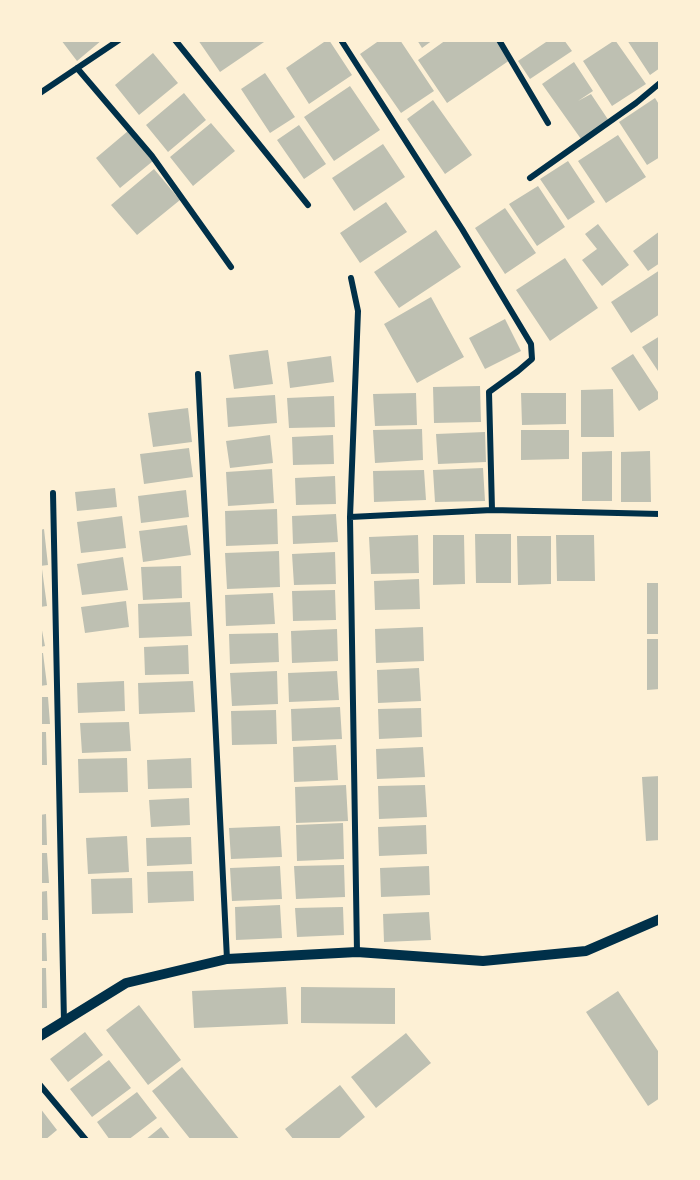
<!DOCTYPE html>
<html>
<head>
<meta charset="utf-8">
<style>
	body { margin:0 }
	#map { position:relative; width:700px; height:1180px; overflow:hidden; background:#fdf0d5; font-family:Georgia,serif }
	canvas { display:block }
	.frame { position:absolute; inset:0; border:42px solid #fdf0d5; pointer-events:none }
</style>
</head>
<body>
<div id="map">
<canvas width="700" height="1180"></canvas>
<div class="frame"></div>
</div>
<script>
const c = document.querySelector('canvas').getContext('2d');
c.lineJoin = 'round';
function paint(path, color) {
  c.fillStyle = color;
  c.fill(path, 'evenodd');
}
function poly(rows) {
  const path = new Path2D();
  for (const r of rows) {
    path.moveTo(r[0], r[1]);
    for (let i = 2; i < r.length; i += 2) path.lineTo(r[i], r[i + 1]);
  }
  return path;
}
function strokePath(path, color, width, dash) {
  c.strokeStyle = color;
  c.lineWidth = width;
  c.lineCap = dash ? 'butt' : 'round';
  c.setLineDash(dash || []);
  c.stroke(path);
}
paint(poly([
	[61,40,102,40,77,61],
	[198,40,267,40,220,72],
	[327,40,329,40,352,75,309,104,286,68],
	[380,40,400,40,434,91,401,113,360,54],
	[417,40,433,40,422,48],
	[446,40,496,40,510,60,447,103,418,60],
	[549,40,564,40,572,51,530,79,518,61],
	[615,40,646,84,612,106,583,61],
	[627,40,660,40,660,68,650,75],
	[153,53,178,83,139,115,115,85],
	[574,62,593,91,578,101,591,94,609,121,581,139,542,84],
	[265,73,295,117,270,133,241,89],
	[350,86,380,130,334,161,304,117],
	[184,93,206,120,168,152,146,125],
	[655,98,660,106,660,157,647,165,619,122],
	[433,100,472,155,445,174,407,119],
	[211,123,235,151,193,186,170,157],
	[299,125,326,164,304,179,277,140],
	[128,131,153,161,120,188,96,158],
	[618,135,646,177,606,203,578,161],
	[383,144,405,177,354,211,332,178],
	[568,161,595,202,568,220,540,179],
	[154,169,180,200,137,235,111,205],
	[538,186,565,227,537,246,509,204],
	[386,202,407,232,360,263,340,233],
	[505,208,536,253,505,274,475,228],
	[598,224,629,265,602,286,582,260,597,249,585,234],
	[436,230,461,267,399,308,374,272],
	[660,231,660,263,648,271,633,251],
	[565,258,598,308,550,341,516,290],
	[660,270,660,314,631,333,611,302],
	[431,297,464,357,417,383,384,324],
	[505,319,521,351,485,369,469,338],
	[660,336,660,374,642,347],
	[268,350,273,384,234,389,229,355],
	[633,354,660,395,660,398,639,411,611,368],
	[331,356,334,382,290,388,287,362],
	[480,386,481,422,434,423,433,387],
	[613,389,614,437,581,437,581,390],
	[416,393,417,425,375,426,373,394],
	[521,393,566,393,566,424,522,425],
	[275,395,277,423,228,427,226,398],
	[334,396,335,427,289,428,287,398],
	[188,408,192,442,153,447,148,413],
	[422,429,423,460,375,463,373,430],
	[521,430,569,430,569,459,521,460],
	[485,432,486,462,438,464,436,434],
	[270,435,273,463,230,468,226,441],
	[333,435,334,464,293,465,292,437],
	[189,448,193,477,144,484,140,454],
	[612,451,612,501,582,501,582,452],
	[650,451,651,502,621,502,621,452],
	[483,468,485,501,435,502,433,470],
	[272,469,274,503,228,506,226,472],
	[424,470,426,500,374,502,373,471],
	[335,476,336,504,296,505,295,478],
	[115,488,117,507,77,511,75,492],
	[186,490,189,517,141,523,138,496],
	[277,509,278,544,226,546,225,511],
	[336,514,338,542,293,544,292,516],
	[122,516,126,548,81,553,77,522],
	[187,525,191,555,143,562,139,531],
	[44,529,48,565,40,566,40,530],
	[475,534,511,534,511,583,476,583],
	[418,535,419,573,371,574,369,537],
	[433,535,464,535,465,584,433,585],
	[556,535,594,535,595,581,557,581],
	[517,536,551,536,551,584,518,585],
	[279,551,280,587,227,589,225,553],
	[335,552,336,584,294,585,292,554],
	[123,557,128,590,82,595,77,564],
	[181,566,182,598,143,600,141,567],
	[42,569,47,606,40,607,40,570],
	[419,579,420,609,375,610,374,581],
	[647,583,660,583,660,634,647,634],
	[335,590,336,620,293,621,292,591],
	[273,593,275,624,226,626,225,595],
	[126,601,129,627,85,633,81,607],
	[190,602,192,636,139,638,138,604],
	[40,620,45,646,40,647],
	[423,627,424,661,376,663,375,629],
	[337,629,338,661,292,663,291,631],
	[278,633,279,662,230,664,229,634],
	[647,639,660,639,660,689,647,690],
	[188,645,189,674,145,675,144,647],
	[40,653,43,653,47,685,40,686],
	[419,668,421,701,378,703,377,670],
	[277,671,278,704,232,706,230,673],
	[337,671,339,700,289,702,288,673],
	[124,681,125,711,78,713,77,683],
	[193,681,195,712,139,714,138,683],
	[40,697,48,697,50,724,40,724],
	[340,707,342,739,292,741,291,709],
	[421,708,422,737,379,739,378,709],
	[276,710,277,744,232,745,231,711],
	[129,722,131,751,82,753,80,723],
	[40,732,46,732,47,765,40,765],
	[336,745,338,780,294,782,293,747],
	[423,747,425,777,377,779,376,749],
	[127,758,128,792,79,793,78,759],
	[191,758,192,788,148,789,147,760],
	[660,776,660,840,646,841,642,777],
	[346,785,348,821,296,823,295,787],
	[425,785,427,817,379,819,378,786],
	[189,798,190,825,151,827,149,800],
	[46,814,47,845,40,845,40,815],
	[343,823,344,859,297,861,296,825],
	[426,825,427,854,379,856,378,827],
	[280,826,282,857,231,859,229,828],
	[127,836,129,872,88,874,86,838],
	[191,837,192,864,147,866,146,838],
	[40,853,47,853,49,883,40,883],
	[344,865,345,897,296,899,294,866],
	[280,866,282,899,232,901,230,868],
	[429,866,430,895,381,897,380,868],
	[193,871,194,901,148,903,147,872],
	[132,878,133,913,92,914,91,879],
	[47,891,48,920,40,920,40,892],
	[280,905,282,938,236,940,235,907],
	[343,907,344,935,297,937,295,908],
	[429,912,431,940,384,942,383,914],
	[40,933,46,933,47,961,40,961],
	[40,968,46,968,47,1008,40,1008],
	[286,987,288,1024,194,1028,192,991],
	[301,987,395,988,395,1024,301,1023],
	[618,991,660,1054,660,1098,648,1106,586,1012],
	[139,1005,181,1060,148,1085,106,1030],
	[85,1032,103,1055,68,1082,50,1059],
	[406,1033,431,1063,376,1108,351,1077],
	[109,1060,131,1088,92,1117,70,1089],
	[182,1067,240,1140,191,1140,152,1091],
	[340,1085,365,1117,337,1140,294,1140,285,1129],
	[137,1092,157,1118,128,1140,110,1140,97,1122],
	[40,1108,57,1130,45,1140,40,1140],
	[161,1127,171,1140,145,1140]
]), '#bec0b2');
strokePath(poly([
	[175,40,308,205],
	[341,40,462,229,531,344,532,359,518,371,489,392,492,510],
	[499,40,548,123],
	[77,68,152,156,231,267],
	[40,93,119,40],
	[530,178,636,103,660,83],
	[351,278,358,311,350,517,357,952],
	[198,374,227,959],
	[53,493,64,1022],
	[350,517,492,510,660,514],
	[40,1085,86,1140]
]), '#003049', 6);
strokePath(poly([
	[40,1036,126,983,227,959,357,952,483,961,586,951,660,919]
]), '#003049', 10);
</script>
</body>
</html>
